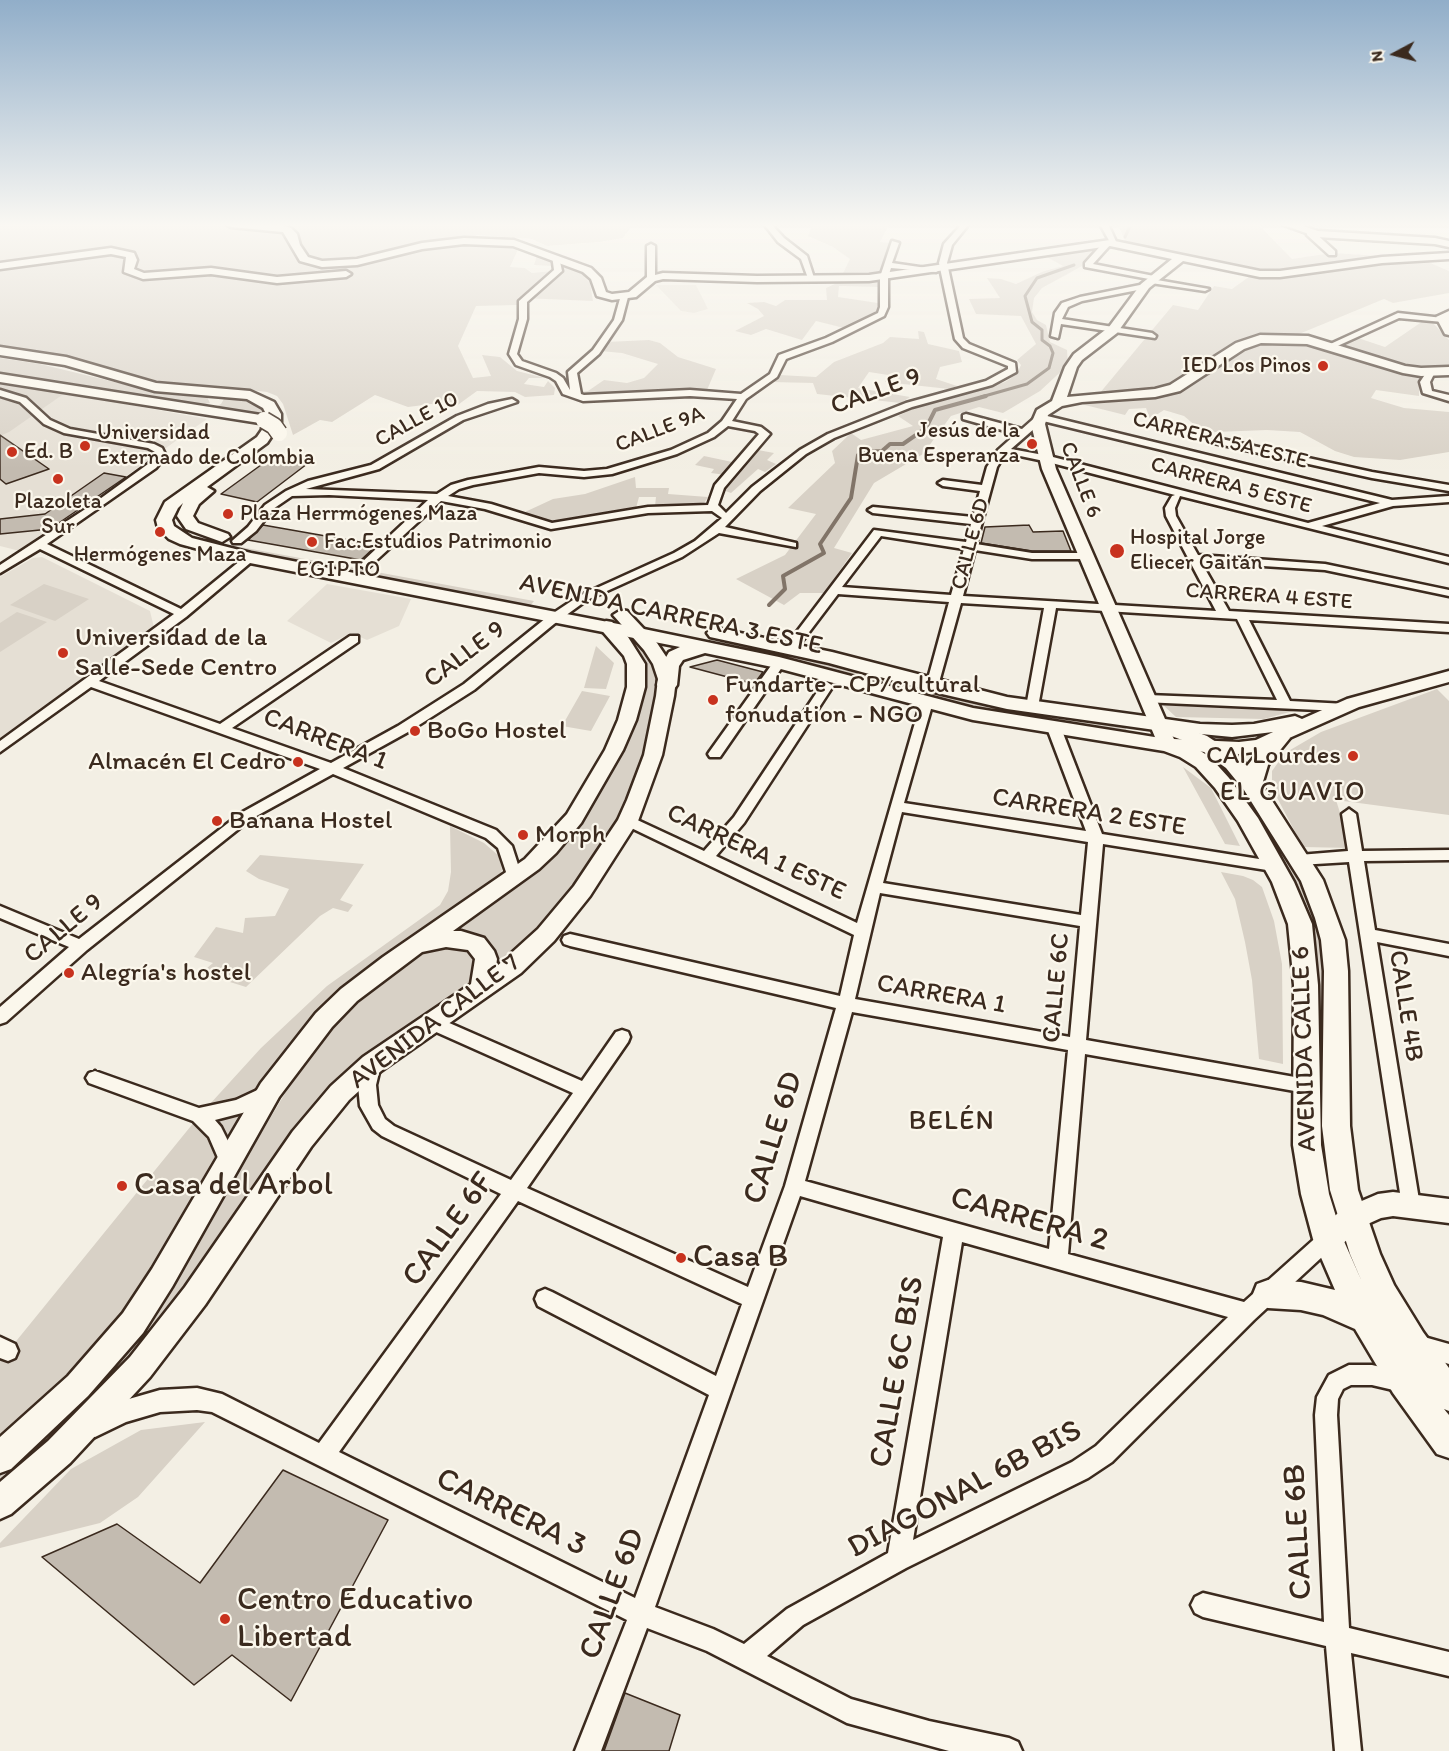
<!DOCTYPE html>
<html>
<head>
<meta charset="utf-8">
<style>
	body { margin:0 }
	#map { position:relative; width:1449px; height:1751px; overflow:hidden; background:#f3efe4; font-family:Itim,sans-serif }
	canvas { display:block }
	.north { position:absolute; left:1365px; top:24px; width:60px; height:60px; -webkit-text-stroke:4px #fbf7ec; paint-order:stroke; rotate:263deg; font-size:16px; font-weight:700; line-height:24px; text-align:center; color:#3b2a1e }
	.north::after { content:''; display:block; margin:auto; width:21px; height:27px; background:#3b2a1e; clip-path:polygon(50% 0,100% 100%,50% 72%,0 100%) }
</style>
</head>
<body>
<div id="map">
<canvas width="1449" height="1751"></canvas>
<div class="north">N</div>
</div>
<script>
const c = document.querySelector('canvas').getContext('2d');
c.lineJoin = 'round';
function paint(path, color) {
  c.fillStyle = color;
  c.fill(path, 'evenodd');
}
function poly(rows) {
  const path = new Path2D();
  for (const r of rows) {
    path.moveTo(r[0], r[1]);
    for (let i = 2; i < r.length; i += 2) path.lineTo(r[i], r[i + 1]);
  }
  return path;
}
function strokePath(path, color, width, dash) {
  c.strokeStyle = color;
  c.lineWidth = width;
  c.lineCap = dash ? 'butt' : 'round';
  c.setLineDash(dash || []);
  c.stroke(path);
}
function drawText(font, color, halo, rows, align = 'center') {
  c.font = font + ' Itim,sans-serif';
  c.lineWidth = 4.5;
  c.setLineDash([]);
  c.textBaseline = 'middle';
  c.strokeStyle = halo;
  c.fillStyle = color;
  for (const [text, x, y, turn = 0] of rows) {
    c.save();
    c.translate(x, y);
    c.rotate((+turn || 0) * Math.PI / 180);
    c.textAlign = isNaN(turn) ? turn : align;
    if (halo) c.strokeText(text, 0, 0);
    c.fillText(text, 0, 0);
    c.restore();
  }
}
paint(poly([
	[656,285,696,285,708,309,694,313,681,311],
	[0,384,65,393,207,419,20,551,0,546],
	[42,557,150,611,155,632,0,741,0,577,33,558],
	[327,584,411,599,399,626,367,640,351,633,331,643,287,621]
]), '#e5dfd4');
paint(poly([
	[0,224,647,224,631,226,623,238,599,242,547,246,532,239,478,235,453,241,519,247,510,267,525,268,532,273,552,271,552,266,534,265,537,255,580,272,590,283,593,301,521,298,517,305,476,306,458,346,473,378,491,376,482,355,500,357,517,371,545,378,529,378,524,384,544,387,548,381,555,388,554,395,525,397,515,392,477,391,455,407,431,404,408,407,375,395,332,422,320,420,293,435,283,404,277,396,267,392,225,387,195,388,166,383,63,357,0,348],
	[813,224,889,224,880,242,891,243,879,274,841,277,850,259,833,247,808,236],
	[1118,224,1258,224,1292,259,1332,253,1397,257,1352,260,1258,273,1125,241],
	[1097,249,1084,265,1042,288,1034,298,1032,312,1037,320,1046,325,1050,342,1067,350,1068,365,1040,391,1003,413,979,407,951,416,923,454,874,483,834,548,852,553,824,593,800,593,784,605,736,579,785,555,816,514,788,508,835,463,832,451,851,433,861,440,913,426,898,416,929,401,975,392,1005,382,1017,374,1021,365,1017,360,1036,344,1021,316,976,314,969,299,1000,298,987,278,1001,279,1016,284,1044,271,1063,266,1045,256],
	[1421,259,1449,271,1449,293,1393,303,1384,299,1299,334,1256,337,1238,341,1173,384,1129,392,1099,394,1173,305,1198,310,1214,286,1232,289,1250,276,1277,278],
	[878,281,878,287,839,286,838,297,878,303,877,313,844,328,816,321,802,340,766,329,751,335,735,331,764,316,758,309,747,303,764,302,776,306,785,300,827,300,826,288,839,282],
	[1423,321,1432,322,1449,340,1449,368,1413,368,1342,346,1358,338,1385,347],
	[918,331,924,332,928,344,959,351,962,362,940,367,936,379,957,386,949,389,885,382,888,375,869,372,858,388,910,397,901,403,817,394,813,383,772,382,780,375,816,377,834,362,883,343,890,337,919,339],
	[649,340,660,343,678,357,716,369,707,390,582,396,580,392,588,391,604,380,627,383,644,378,658,364,622,353,600,351,606,342],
	[1268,341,1295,341,1321,346,1396,371,1419,376,1419,396,1376,390,1371,398,1404,408,1449,412,1449,452,1400,460,1354,457,1335,451,1300,432,1267,430,1215,432,1197,427,1184,416,1164,410,1150,419,1146,408,1129,409,1125,415,1077,403,1164,394,1244,347],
	[0,358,40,364,164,394,207,397,210,403,197,406,78,384,0,374],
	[0,384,65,393,9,432,0,436],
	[225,397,246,398,261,404,268,417,213,408,221,404],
	[758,450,774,453,767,460,776,464,765,472,758,469,731,493,720,489],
	[704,456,737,463,726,475,711,473,714,469,695,465],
	[635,477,636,488,669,488,668,494,708,497,703,505,655,506,656,497,639,497,636,508,559,522,547,521,525,512,553,499,585,494],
	[235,546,534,601,530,606,229,551],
	[44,584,89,599,55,621,10,605],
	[17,612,47,622,0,652,0,623],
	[637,639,647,651,659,676,657,707,634,789,615,826,581,877,529,940,489,972,376,1053,118,1376,0,1486,0,1471,193,1247,308,1055,339,1019,368,990,570,835,635,719,626,640],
	[721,640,1125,725,1127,733,989,711,937,700,834,671,718,644],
	[596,646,614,663,606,689,584,688],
	[1437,689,1449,701,1449,815,1336,800,1351,848,1303,847,1272,788,1272,771,1285,753,1321,732],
	[582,691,610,696,591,731,562,726],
	[1163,705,1297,710,1264,719,1176,717],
	[1183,767,1211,788,1240,846,1225,844],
	[1233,769,1294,866,1316,916,1325,946,1330,1155,1318,1153,1315,946,1307,917,1246,803,1221,770],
	[450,826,484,843,499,856,502,870,499,880,332,1000,295,1037,260,1083,211,1163,150,1277,98,1353,0,1442,0,1361,199,1116,261,1048,327,986,440,905,448,891,451,872],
	[260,855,364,864,340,900,353,905,348,912,333,908,320,916,246,987,201,973,213,963,194,957,216,927,243,933,245,918,275,916,289,889,259,879,246,871],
	[1221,872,1243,876,1253,880,1262,887,1274,921,1282,964,1283,1064,1259,1059,1252,980,1245,942,1235,899],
	[205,1422,138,1497,100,1523,0,1548,0,1543,71,1469,141,1430]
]), '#d8d1c6');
strokePath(poly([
	[1125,237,1131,224],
	[981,397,1027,384,1049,368,1053,353,1050,346,1042,340,1042,330,1032,322,1025,296,1037,278,1074,265]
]), '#817468', 3);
strokePath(poly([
	[769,605,785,589,783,576,824,553,820,544,851,498,858,455,862,452,882,451,890,444,903,444,926,428,935,410,986,396]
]), '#817468', 4);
const building = poly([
	[0,435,49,469,6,484,0,479,0,435],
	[272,457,307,464,257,502,221,494,272,457],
	[104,473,126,477,50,529,0,534,0,519,45,514,104,473],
	[263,525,377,545,361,560,248,540,263,525],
	[1029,525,1033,532,1063,531,1071,551,1032,551,981,543,985,527,1029,525],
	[717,660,763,672,754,684,690,667,717,660],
	[283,1470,388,1520,291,1701,232,1655,194,1685,42,1557,117,1524,200,1583,283,1470],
	[625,1693,680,1715,669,1751,604,1751,625,1693]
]);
paint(building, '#c3bbb0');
strokePath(building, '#3b2a1e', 1.5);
const street = poly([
	[764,224,771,224,784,238,807,256,815,281,809,281,801,259,778,242,764,224],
	[962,224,969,224,952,245,947,263,963,338,969,344,1015,363,1016,372,992,385,912,407,834,438,806,454,760,491,725,527,796,543,796,547,719,533,682,557,587,600,554,624,474,690,408,732,343,768,496,830,512,846,522,877,519,881,509,881,498,848,486,838,333,774,251,819,87,950,6,1022,0,1024,0,1007,69,947,0,918,0,906,79,939,241,813,320,769,91,687,0,752,0,741,174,614,40,549,0,573,0,565,93,504,148,464,156,456,155,452,148,448,64,433,44,424,20,402,0,396,0,390,26,398,50,420,70,429,154,444,162,448,166,456,156,468,47,544,181,609,246,556,254,556,256,558,186,617,99,681,220,724,350,636,358,636,358,642,232,728,331,763,398,726,464,684,546,618,579,596,674,553,695,541,722,518,712,511,648,513,551,529,485,509,441,501,369,567,365,568,359,565,361,563,428,500,329,495,292,496,273,509,256,531,241,543,233,543,232,541,248,527,265,505,286,491,308,481,371,465,457,416,488,404,512,399,517,402,463,420,379,469,306,489,437,494,451,485,468,480,539,467,584,471,607,469,671,450,708,433,722,421,737,399,690,396,583,401,563,394,556,381,550,377,516,365,509,354,519,319,519,301,554,270,552,255,559,257,562,271,527,302,527,319,517,354,522,361,556,373,563,378,570,390,568,372,593,350,614,320,621,295,628,297,622,320,599,354,577,373,581,394,584,395,690,390,741,394,770,374,779,355,826,338,878,313,880,307,880,277,892,241,899,243,892,263,940,270,936,272,891,268,888,277,888,307,884,316,832,342,786,359,777,377,746,399,732,421,761,427,770,434,724,488,718,505,726,513,752,487,800,450,828,434,906,403,986,381,1008,369,1008,366,963,348,955,339,939,263,944,244,962,224],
	[728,426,755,431,759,434,715,485,708,505,648,507,552,523,491,504,448,496,459,489,473,485,539,473,584,477,612,474,677,454,714,437,728,426],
	[1100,224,1108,224,1118,246,1112,246,1100,224],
	[1307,231,1313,231,1335,251,1335,255,1329,255,1307,235,1307,231],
	[1104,242,1111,244,1093,264,1154,276,1157,276,1157,280,1209,289,1205,291,1151,283,1147,281,1149,279,1085,267,1085,263,1104,242],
	[651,244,655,246,655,279,651,281,647,279,647,246,651,244],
	[1145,284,1148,284,1148,288,1082,301,1068,307,1062,319,1152,333,1156,336,1155,338,1061,324,1058,338,1051,336,1055,313,1062,303,1080,297,1145,284],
	[1398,313,1443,318,1447,320,1443,322,1399,318,1333,348,1326,346,1398,313],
	[1431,369,1435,372,1430,382,1432,391,1449,395,1449,401,1423,393,1420,382,1428,370,1431,369],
	[966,414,1022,429,1039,414,1392,500,1449,496,1449,502,1393,506,1322,526,1449,557,1449,563,1180,496,1175,508,1176,516,1198,555,1325,564,1449,590,1449,596,1325,570,1201,562,1229,611,1449,624,1449,632,1249,620,1290,701,1346,704,1347,707,1341,711,1143,702,1142,699,1148,695,1277,700,1237,619,1056,608,1038,707,1032,711,1026,707,1044,608,961,603,938,686,932,690,926,686,949,602,838,594,794,652,786,652,786,646,874,530,966,542,971,524,873,513,868,510,873,507,973,517,980,491,943,486,938,483,943,480,982,485,987,467,998,450,1016,434,963,419,963,415,966,414],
	[1043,421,1380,503,1308,523,1049,456,1011,449,1043,421],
	[1006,453,1044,461,1175,495,1172,496,1165,508,1166,516,1216,611,963,596,975,550,1032,559,1087,559,1093,556,1087,553,1032,553,976,544,997,467,1006,453],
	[881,536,964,549,951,595,842,587,881,536],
	[1217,438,1372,472,1449,485,1449,491,1372,478,1214,443,1214,439,1217,438],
	[779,659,785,663,720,757,710,757,708,754,710,751,775,660,779,659],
	[827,682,833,686,744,823,716,856,857,923,921,702,927,698,933,702,904,803,1086,831,1047,728,1054,724,1061,728,1102,834,1278,862,1280,866,1273,871,1103,844,1086,1040,1306,1079,1312,1081,1315,1086,1312,1091,1306,1093,1085,1054,1068,1254,1244,1302,1321,1233,1328,1230,1335,1233,1338,1239,1335,1245,1254,1320,1112,1462,1088,1478,906,1568,803,1625,767,1656,851,1699,929,1721,1009,1738,1018,1742,1022,1751,949,1751,847,1723,707,1651,647,1628,601,1751,575,1751,627,1620,212,1412,197,1410,160,1412,126,1422,95,1437,87,1434,84,1426,87,1418,122,1401,160,1390,197,1388,222,1394,319,1443,501,1194,382,1136,373,1129,360,1106,358,1085,366,1059,372,1057,378,1059,381,1064,376,1085,378,1105,385,1119,394,1126,511,1180,573,1093,425,1027,423,1022,425,1017,431,1015,582,1081,616,1032,622,1030,628,1032,630,1037,628,1042,527,1188,748,1287,785,1186,836,1008,570,946,564,944,562,940,564,936,570,934,840,996,854,935,623,824,621,821,623,818,633,818,704,851,734,817,823,683,827,682],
	[902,812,1088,842,1081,915,883,883,902,812],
	[880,893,1080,926,1070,1037,855,999,880,893],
	[852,1012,1068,1050,1049,1249,805,1181,852,1012],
	[800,1196,943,1237,888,1553,787,1609,744,1644,713,1629,655,1607,800,1196],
	[518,1201,742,1304,716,1376,552,1292,545,1289,538,1292,535,1299,538,1306,709,1395,635,1598,339,1452,518,1201],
	[962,1242,1228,1317,1096,1446,1072,1462,913,1540,962,1242],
	[1349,809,1356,814,1362,851,1449,850,1449,860,1364,861,1375,930,1449,944,1449,956,1377,942,1420,1206,1418,1212,1411,1214,1404,1212,1402,1206,1349,862,1299,865,1292,860,1299,855,1348,851,1342,814,1349,809],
	[95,1071,199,1108,236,1100,266,1086,272,1088,275,1093,272,1098,246,1112,215,1120,221,1127,238,1161,236,1167,229,1169,222,1167,209,1137,193,1121,89,1083,86,1078,89,1073,95,1071],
	[1417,1335,1449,1344,1449,1364,1410,1352,1407,1345,1410,1338,1417,1335],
	[0,1337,15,1344,18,1351,15,1358,8,1361,0,1358,0,1337],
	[1349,1365,1372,1365,1402,1372,1409,1375,1413,1382,1409,1389,1402,1392,1372,1385,1351,1385,1343,1389,1338,1399,1337,1415,1349,1628,1449,1652,1449,1676,1351,1653,1361,1751,1335,1751,1326,1646,1203,1617,1195,1613,1191,1605,1195,1597,1203,1593,1324,1622,1315,1415,1317,1397,1329,1375,1349,1365]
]);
const secondary = poly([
	[226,224,276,224,291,228,297,234,300,245,308,257,322,261,357,259,422,243,464,238,514,240,591,268,601,278,606,292,612,294,629,292,647,277,663,273,757,276,869,275,1110,240,1260,271,1280,271,1382,257,1449,253,1449,259,1382,263,1280,277,1260,277,1183,261,1149,288,1117,333,1082,360,1077,367,1067,397,1155,389,1170,385,1236,343,1260,335,1308,336,1405,366,1421,368,1449,367,1449,375,1421,376,1403,373,1307,344,1261,343,1244,349,1180,391,1155,397,1082,402,1062,406,1048,415,1045,424,1056,469,1165,719,1200,724,1232,725,1254,724,1295,716,1302,719,1347,699,1449,671,1449,682,1359,707,1260,751,1239,754,1160,749,1042,469,1031,424,1037,410,1052,401,1065,367,1074,354,1109,327,1141,284,1172,259,1110,246,869,281,757,282,663,279,655,281,636,297,612,300,597,296,591,279,583,272,513,246,464,244,422,249,357,265,322,267,300,261,283,232,231,227,226,224],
	[1170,731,1232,737,1273,732,1256,740,1239,742,1174,739,1170,731],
	[1281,224,1297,224,1318,231,1435,238,1449,241,1449,247,1435,244,1317,237,1281,224],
	[111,248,134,253,137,260,134,269,144,273,211,268,277,277,346,271,351,274,346,277,277,283,211,274,143,279,124,272,126,257,111,254,0,269,0,263,111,248],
	[1449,311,1449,335,1445,334,1436,317,1449,311],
	[621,610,627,611,657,643,671,664,676,679,674,696,662,755,638,821,590,896,554,941,521,973,381,1071,349,1100,311,1147,205,1305,150,1377,70,1463,11,1514,0,1519,0,1482,48,1441,130,1357,185,1287,293,1131,331,1086,363,1057,471,984,475,959,468,950,446,947,422,952,357,1001,332,1027,279,1097,172,1287,143,1333,88,1396,11,1469,0,1473,0,1437,68,1376,123,1313,152,1269,261,1083,316,1013,341,989,383,957,525,859,567,814,605,750,618,720,627,687,627,664,624,656,598,626,606,621,612,622,628,637,645,664,645,687,636,720,623,750,581,823,556,853,539,869,453,931,461,931,484,938,494,951,497,959,496,967,538,929,574,886,618,820,627,800,644,755,656,696,658,679,653,664,644,650,613,615,621,610],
	[1393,1192,1449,1199,1449,1223,1393,1216,1381,1218,1361,1227,1338,1248,1328,1251,1318,1248,1314,1239,1318,1230,1343,1209,1378,1194,1393,1192]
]);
const primary = poly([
	[0,347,66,357,156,383,250,391,274,402,281,414,281,422,267,443,207,487,214,491,199,504,193,516,198,523,228,534,230,537,222,542,186,529,177,516,183,503,178,508,172,520,174,526,192,538,251,553,639,628,779,657,973,708,1167,739,1194,747,1210,757,1229,778,1258,818,1294,882,1312,924,1318,985,1321,1145,1329,1194,1343,1239,1362,1282,1350,1254,1330,1190,1322,1126,1324,971,1321,940,1315,918,1301,881,1244,790,1226,768,1193,744,1155,730,1007,709,942,694,829,663,710,637,707,633,710,629,716,628,832,652,1007,697,1159,718,1207,736,1240,758,1247,766,1273,734,1280,732,1287,734,1290,738,1268,765,1262,785,1323,880,1345,940,1348,971,1350,1126,1358,1190,1380,1254,1394,1285,1423,1332,1449,1368,1449,1411,1444,1409,1449,1415,1449,1458,1437,1454,1393,1393,1355,1329,1323,1315,1301,1310,1268,1308,1257,1304,1253,1294,1257,1284,1268,1280,1301,1282,1335,1290,1313,1239,1301,1194,1293,1145,1294,985,1288,924,1272,882,1238,821,1215,788,1196,767,1180,757,1164,751,973,720,777,668,705,653,683,660,679,666,677,685,674,689,667,691,660,689,657,685,661,666,669,652,680,647,250,563,180,544,169,539,158,528,156,520,165,502,257,437,266,424,0,382,0,374,267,416,263,408,247,399,155,391,65,365,0,355,0,347]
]);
strokePath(street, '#3b2a1e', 5);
strokePath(secondary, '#3b2a1e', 5);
strokePath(primary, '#3b2a1e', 5);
paint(street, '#fbf7ec');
paint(secondary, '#fbf7ec');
paint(primary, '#fbf7ec');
const primaryBridge = poly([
	[264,420,274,426,279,433]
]);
strokePath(primaryBridge, '#3b2a1e', 19, []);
strokePath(primaryBridge, '#fbf7ec', 16);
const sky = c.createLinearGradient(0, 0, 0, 469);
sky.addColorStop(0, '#91aec9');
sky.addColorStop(0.48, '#faf8f3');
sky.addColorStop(1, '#faf8f300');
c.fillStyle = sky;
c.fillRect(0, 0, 1449, 469);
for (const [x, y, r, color] of [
	[1323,366,6,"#c8321e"],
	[1032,444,6,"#c8321e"],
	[85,446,6,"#c8321e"],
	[12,452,6,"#c8321e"],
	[58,479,6,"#c8321e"],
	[228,514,6,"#c8321e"],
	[160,532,6,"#c8321e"],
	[312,542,6,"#c8321e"],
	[1117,551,8,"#c8321e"],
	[63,653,6,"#c8321e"],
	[713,700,6,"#c8321e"],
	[415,731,6,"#c8321e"],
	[1353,756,6,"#c8321e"],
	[298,762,6,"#c8321e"],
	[217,821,6,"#c8321e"],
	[523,835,6,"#c8321e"],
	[69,973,6,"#c8321e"],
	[122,1186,6,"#c8321e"],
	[681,1258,6,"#c8321e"],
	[225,1619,6,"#c8321e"]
]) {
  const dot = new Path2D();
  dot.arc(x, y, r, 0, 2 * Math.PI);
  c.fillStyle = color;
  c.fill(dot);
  strokePath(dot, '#fbf7ec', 2);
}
drawText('22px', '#3b2a1e', '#fbf7ec', [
	["IED Los Pinos",1311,366,"right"],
	["Jesús de la",1020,431,"right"],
	["Buena Esperanza",1020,456,"right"],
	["Universidad",97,433],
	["Externado de Colombia",97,458],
	["Ed. B",24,452],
	["Plazoleta",58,502,"center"],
	["Sur",58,527,"center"],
	["Plaza Herrmógenes Maza",240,514],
	["Hospital Jorge",1130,538],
	["Eliecer Gaitán",1130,563],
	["Fac.Estudios Patrimonio",324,542],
	["Hermógenes Maza",160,555,"center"]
], 'left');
drawText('22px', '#3b2a1e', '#fbf7ec', [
	["CALLE 10",417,420,-29],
	["CALLE 9A",660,430,-21],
	["CARRERA 5A ESTE",1220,441,14],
	["CALLE 6",1080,480,69],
	["CARRERA 5 ESTE",1231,486,15],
	["CALLE 6D",971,544,-75],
	["CARRERA 4 ESTE",1269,597,4]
]);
c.letterSpacing = '1.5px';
drawText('22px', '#3b2a1e', '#fbf7ec', [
	["EGIPTO",339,570]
]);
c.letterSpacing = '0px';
drawText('26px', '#3b2a1e', '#fbf7ec', [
	["CALLE 9",876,392,-20],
	["AVENIDA CARRERA 3 ESTE",671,615,12],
	["CALLE 9",465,655,-37],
	["CARRERA 1",325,740,21],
	["CARRERA 2 ESTE",1089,813,9],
	["CARRERA 1 ESTE",756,853,25],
	["CALLE 9",64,929,-40],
	["CALLE 6C",1057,988,-85],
	["CARRERA 1",941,995,10],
	["CALLE 4B",1405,1006,81],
	["AVENIDA CALLE 7",435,1022,-37],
	["AVENIDA CALLE 6",1305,1049,-92]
]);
drawText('26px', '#3b2a1e', '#fbf7ec', [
	["Universidad de la",75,638],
	["Salle-Sede Centro",75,668],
	["Fundarte - CP/cultural",725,685],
	["fonudation - NGO",725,715],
	["BoGo Hostel",427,731],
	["CAI Lourdes",1341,756,"right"],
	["Almacén El Cedro",286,762,"right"],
	["Banana Hostel",229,821],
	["Morph",535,835],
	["Alegría's hostel",81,973]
], 'left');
c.letterSpacing = '1.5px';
drawText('27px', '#3b2a1e', '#fbf7ec', [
	["EL GUAVIO",1293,793],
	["BELÉN",952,1122]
]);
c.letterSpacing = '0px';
drawText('32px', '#3b2a1e', '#fbf7ec', [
	["CALLE 6D",774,1138,-73],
	["CARRERA 2",1029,1220,16],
	["CALLE 6F",449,1230,-54],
	["CALLE 6C BIS",898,1372,-80],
	["DIAGONAL 6B BIS",965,1490,-28],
	["CARRERA 3",511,1513,26],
	["CALLE 6B",1299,1532,-93],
	["CALLE 6D",613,1594,-70]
]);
drawText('32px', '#3b2a1e', '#fbf7ec', [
	["Casa del Arbol",134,1186],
	["Casa B",693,1258],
	["Centro Educativo",237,1601],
	["Libertad",237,1638]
], 'left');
</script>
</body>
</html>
